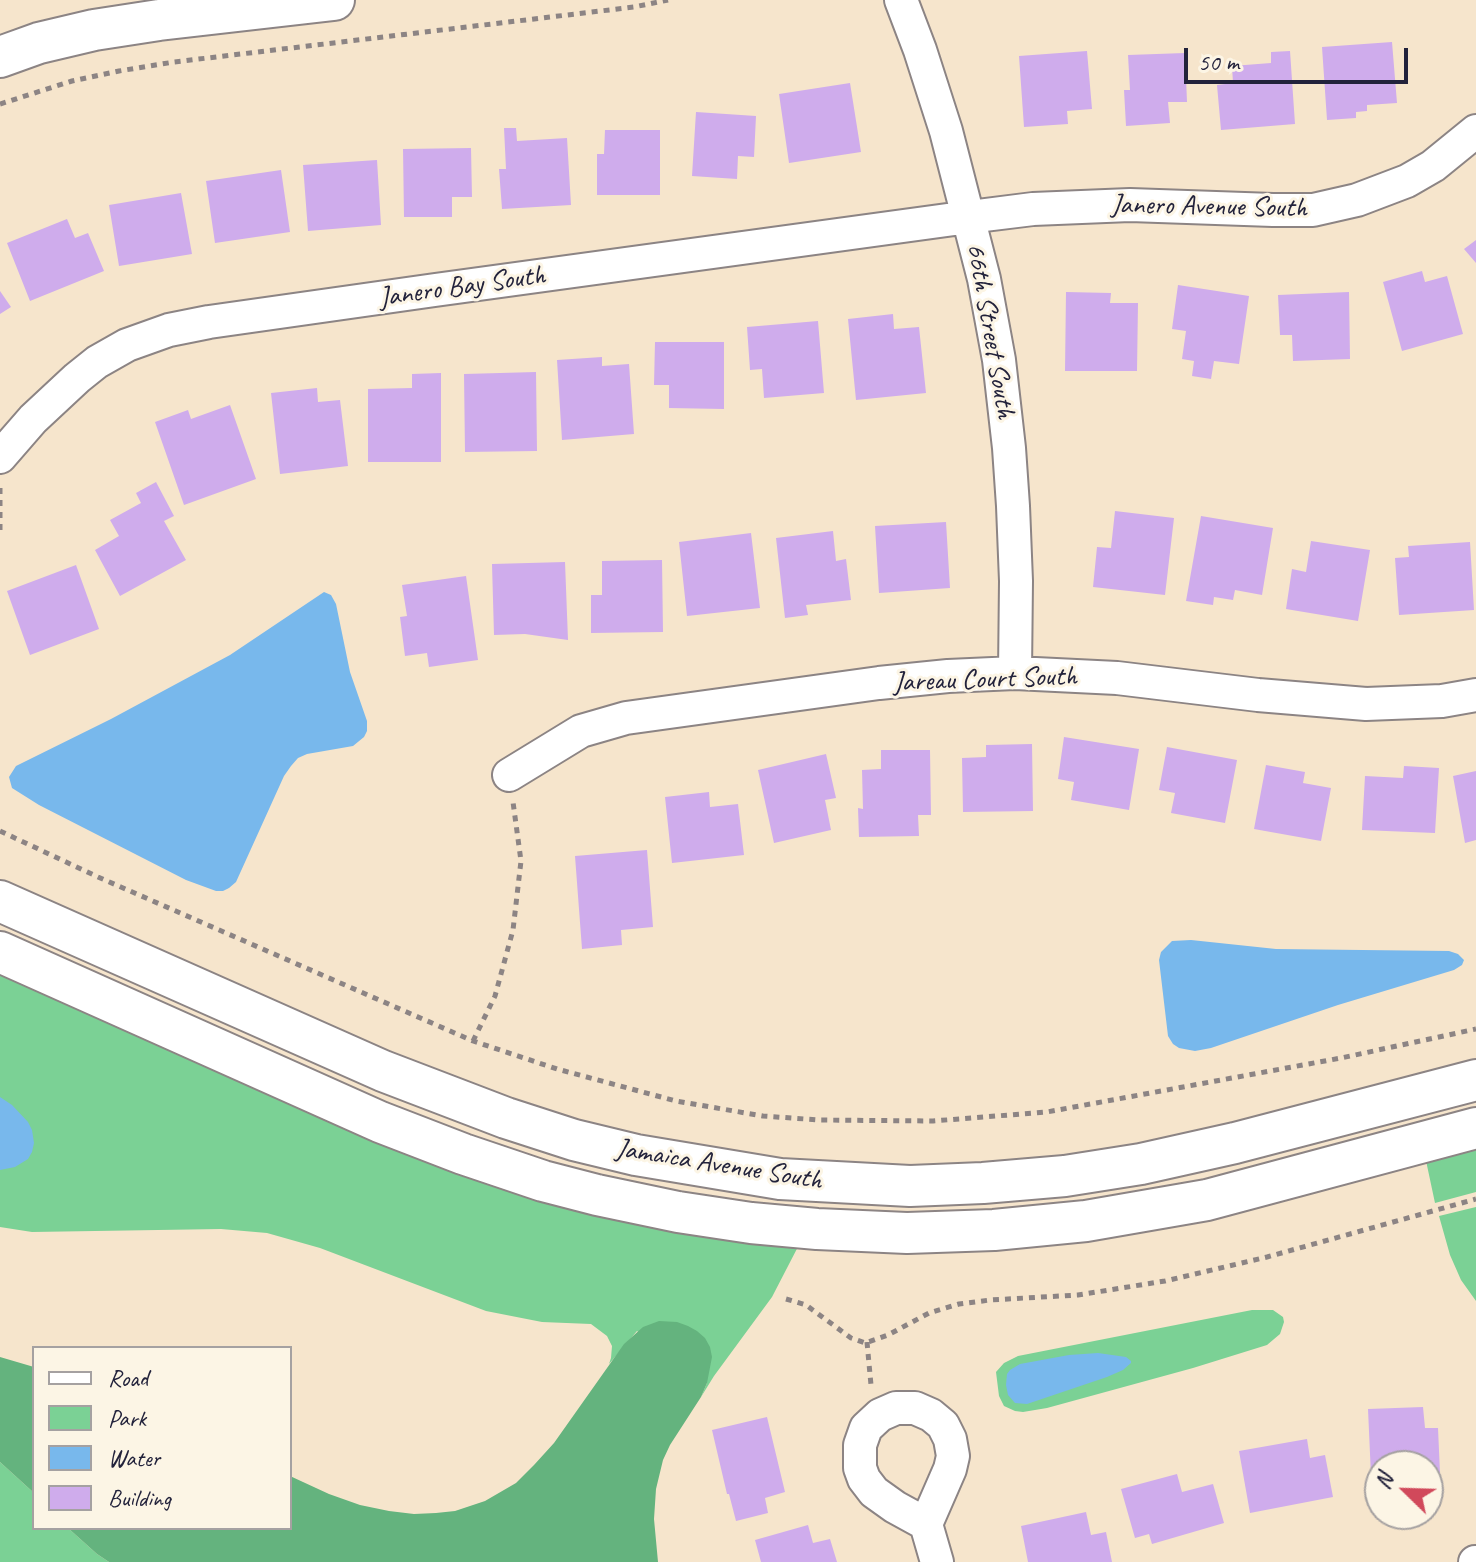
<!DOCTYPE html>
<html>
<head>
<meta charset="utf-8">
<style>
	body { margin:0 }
	#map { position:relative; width:1476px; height:1562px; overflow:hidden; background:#f6e5cc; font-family:Caveat,sans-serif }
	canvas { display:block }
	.legend { position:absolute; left:32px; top:1346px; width:260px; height:184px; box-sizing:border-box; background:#fcf5e5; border:2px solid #a5a1a1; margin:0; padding:10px 14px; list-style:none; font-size:24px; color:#22223b }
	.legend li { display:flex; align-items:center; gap:16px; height:40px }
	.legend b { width:40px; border:2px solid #a5a1a1 }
	.north { position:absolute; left:1364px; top:1450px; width:80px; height:80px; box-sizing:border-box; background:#fcf5e5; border:2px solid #a5a1a1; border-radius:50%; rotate:293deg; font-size:22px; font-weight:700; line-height:32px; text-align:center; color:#22223b }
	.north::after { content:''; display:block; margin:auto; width:28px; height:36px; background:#d1495b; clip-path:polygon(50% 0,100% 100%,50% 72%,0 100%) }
	.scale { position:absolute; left:1184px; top:48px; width:224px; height:36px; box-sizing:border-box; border:4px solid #22223b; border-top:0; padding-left:10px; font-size:24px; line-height:28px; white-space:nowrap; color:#22223b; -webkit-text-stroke:6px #fcf5e5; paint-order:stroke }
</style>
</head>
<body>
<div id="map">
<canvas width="1476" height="1562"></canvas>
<ul class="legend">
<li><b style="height:10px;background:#fff"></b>Road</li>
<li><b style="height:22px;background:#7bd195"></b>Park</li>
<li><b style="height:22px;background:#78b8ec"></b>Water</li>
<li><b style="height:22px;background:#cfacec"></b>Building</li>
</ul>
<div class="north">N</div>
<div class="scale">50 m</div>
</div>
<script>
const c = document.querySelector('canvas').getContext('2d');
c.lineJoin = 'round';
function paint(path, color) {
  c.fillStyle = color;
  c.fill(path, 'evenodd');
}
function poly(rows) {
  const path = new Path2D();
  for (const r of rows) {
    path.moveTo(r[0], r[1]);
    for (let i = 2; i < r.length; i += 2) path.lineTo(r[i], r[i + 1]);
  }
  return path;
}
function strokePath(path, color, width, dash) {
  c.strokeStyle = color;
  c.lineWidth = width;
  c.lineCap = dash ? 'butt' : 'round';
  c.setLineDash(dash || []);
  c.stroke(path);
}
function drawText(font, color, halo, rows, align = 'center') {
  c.font = font + ' Caveat,sans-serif';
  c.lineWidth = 6;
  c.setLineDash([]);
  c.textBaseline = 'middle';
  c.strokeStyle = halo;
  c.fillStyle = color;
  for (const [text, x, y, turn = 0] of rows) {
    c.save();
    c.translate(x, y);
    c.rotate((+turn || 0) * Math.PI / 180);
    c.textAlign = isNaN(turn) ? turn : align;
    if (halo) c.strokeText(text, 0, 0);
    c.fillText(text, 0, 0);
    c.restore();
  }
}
paint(poly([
	[0,967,263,1082,802,1239,772,1297,714,1376,701,1397,707,1383,637,1331,609,1364,611,1358,612,1346,607,1336,591,1324,542,1322,486,1311,320,1248,267,1233,221,1229,32,1232,0,1227],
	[1476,1143,1476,1192,1435,1203,1425,1156],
	[1476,1207,1476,1301,1461,1280,1450,1255,1439,1216],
	[1252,1310,1273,1310,1283,1317,1284,1322,1280,1334,1267,1345,1193,1368,1047,1408,1023,1412,1015,1411,1004,1406,999,1396,996,1372,1004,1363,1018,1356],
	[0,1462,34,1493,34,1528,68,1528,97,1554,109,1562,0,1562]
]), '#7bd195');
paint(poly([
	[659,1321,677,1322,688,1326,697,1331,705,1338,710,1347,712,1357,707,1383,701,1397,670,1445,663,1460,656,1489,654,1519,658,1562,109,1562,97,1554,68,1528,290,1528,290,1476,329,1494,360,1505,389,1511,414,1514,436,1513,455,1511,485,1501,516,1483,534,1465,554,1443,624,1344,643,1327],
	[0,1357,34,1367,34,1493,0,1462]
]), '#64b37e');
paint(poly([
	[324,592,331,595,336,604,350,672,367,721,367,731,364,737,353,746,307,754,298,758,291,766,284,776,236,882,229,888,223,891,216,891,186,880,39,805,12,788,9,777,16,766,111,719,230,655],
	[1191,940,1276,949,1449,951,1458,954,1464,960,1462,965,1454,970,1338,1005,1211,1048,1195,1051,1179,1048,1173,1044,1168,1036,1159,960,1161,952,1172,941],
	[0,1097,12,1105,28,1122,32,1130,34,1143,32,1152,28,1159,15,1167,0,1170],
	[1098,1353,1126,1357,1131,1361,1131,1363,1123,1370,1107,1377,1027,1404,1015,1403,1008,1395,1006,1385,1007,1374,1010,1370,1020,1364,1069,1355]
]), '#78b8ec');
paint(poly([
	[1392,42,1397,103,1367,105,1367,111,1356,112,1356,118,1327,120,1322,47],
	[1087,51,1092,109,1067,111,1068,124,1024,127,1019,56],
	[1290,51,1295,124,1221,130,1217,85,1233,83,1232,66,1271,63,1271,52],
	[1185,53,1187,102,1168,102,1170,123,1126,126,1124,90,1130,90,1128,55],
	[850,83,861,152,789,163,779,94],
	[696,112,756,116,754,157,738,156,737,179,692,176],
	[504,128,516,128,517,141,567,138,571,205,502,209,499,169,506,169],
	[605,130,660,130,660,195,597,195,597,154,604,154],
	[471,148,472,197,452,197,452,217,404,217,403,149],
	[377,160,381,225,308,231,303,165],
	[281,170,290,232,215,243,206,181],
	[181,193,192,254,119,266,109,205],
	[67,219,75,238,88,233,104,271,30,301,7,243],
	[1476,240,1476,263,1464,249],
	[1422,271,1425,282,1447,276,1463,334,1402,351,1383,282],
	[1178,285,1249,296,1239,364,1214,361,1211,379,1192,376,1194,361,1182,359,1186,331,1172,329],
	[0,291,11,307,0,314],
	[1066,292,1111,293,1110,303,1138,303,1137,371,1065,371],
	[1349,292,1350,359,1293,361,1292,335,1280,335,1278,295],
	[893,314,894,329,919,327,926,393,856,400,848,319],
	[818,321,824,393,764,398,762,369,750,370,747,327],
	[655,342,724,342,724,409,669,408,669,385,654,385],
	[602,357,602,366,629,364,634,434,562,440,557,360],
	[536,372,537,451,465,452,464,374],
	[441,373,441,462,368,462,368,389,412,388,412,374],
	[317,388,318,402,340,400,348,466,280,474,271,393],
	[230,405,256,479,184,505,155,422,188,410,191,419],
	[156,482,174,516,164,521,186,560,120,596,95,550,119,536,110,520,141,503,136,493],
	[1115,511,1174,518,1165,595,1093,587,1097,547,1111,548],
	[1201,516,1273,528,1262,595,1235,590,1233,600,1214,597,1213,605,1186,601],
	[946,522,950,588,879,593,875,526],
	[833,531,836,561,846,559,851,600,806,605,808,615,785,618,776,538],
	[751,533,760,608,687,616,679,542],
	[1311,541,1370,550,1358,621,1286,609,1292,569,1306,572],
	[1470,542,1474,610,1399,615,1395,558,1409,557,1408,546],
	[662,560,663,632,591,633,591,595,602,595,602,561],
	[565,562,568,640,525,634,494,635,492,564],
	[76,565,99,629,30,655,7,591],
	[466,576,478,660,429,667,427,653,405,656,400,617,407,616,402,585],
	[1064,737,1139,749,1129,810,1071,800,1074,782,1058,779],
	[1032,744,1033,811,963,812,962,758,986,757,986,745],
	[1167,747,1237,760,1225,823,1171,813,1175,793,1159,790],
	[881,750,930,750,931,815,918,815,919,836,859,837,858,808,863,809,862,770,881,769],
	[826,754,836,798,825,800,831,830,774,843,758,770],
	[1266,765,1305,772,1303,783,1331,788,1321,841,1254,829],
	[1404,766,1439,768,1435,833,1362,830,1365,776,1403,778],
	[1476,771,1476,840,1465,843,1453,776],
	[709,792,710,807,738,804,744,855,672,863,665,797],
	[647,850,653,927,621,930,622,945,582,949,575,856],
	[1423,1407,1425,1428,1438,1428,1440,1473,1428,1474,1428,1466,1380,1466,1380,1476,1371,1476,1368,1409],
	[767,1417,785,1492,765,1498,768,1513,736,1521,729,1494,727,1494,712,1430],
	[1307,1439,1310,1458,1325,1455,1333,1497,1250,1513,1239,1451],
	[1177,1474,1182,1492,1213,1484,1224,1523,1152,1544,1149,1534,1135,1538,1121,1489],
	[1086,1512,1091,1535,1106,1532,1112,1562,1028,1562,1021,1526],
	[808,1525,813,1543,830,1539,837,1562,761,1562,755,1540]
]), '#cfacec');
const minor = poly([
	[901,0,920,50,946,131,984,279,999,360,1009,448,1013,506,1016,581,1015,673],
	[0,457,33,419,77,378,97,362,127,345,169,330,209,322,435,290,969,217,1033,209,1130,205,1273,210,1313,210,1357,200,1407,181,1433,166,1476,131],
	[509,775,581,731,626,718,879,683,948,676,1015,673,1117,678,1258,695,1366,704,1442,701,1476,695],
	[926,1524,895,1507,874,1492,864,1479,860,1468,860,1445,866,1428,880,1415,896,1408,915,1408,931,1415,943,1425,950,1439,953,1456,950,1469,926,1524,937,1562],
	[1475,1562,1476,1562]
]);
const tertiary = poly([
	[0,57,39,43,94,30,159,20,334,0],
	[0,901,383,1071,506,1118,574,1140,636,1155,780,1179,910,1186,983,1183,1065,1176,1141,1164,1235,1143,1476,1080],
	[0,952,380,1122,463,1154,543,1181,597,1195,678,1212,751,1223,817,1229,907,1233,994,1230,1086,1221,1207,1200,1476,1128]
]);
strokePath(minor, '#8c8484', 36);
strokePath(tertiary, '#8c8484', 44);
strokePath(poly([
	[0,104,72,81,119,71,174,62,634,7,668,0],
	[0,530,0,486],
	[0,831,98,877,473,1041,557,1069,676,1101,763,1116,819,1120,933,1121,1047,1112,1341,1058,1476,1029],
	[473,1041,495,996,513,930,521,861,513,802],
	[786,1299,806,1305,851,1338,865,1343,888,1335,929,1313,959,1304,990,1300,1078,1295,1165,1281,1267,1257,1476,1199],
	[867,1342,871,1385]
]), '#8c8484', 5, [6, 6]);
strokePath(minor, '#fff', 32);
strokePath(tertiary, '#fff', 40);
drawText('28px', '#22223b', '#fcf5e5', [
	["Janero Avenue South",1209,207,1],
	["Janero Bay South",462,287,-8],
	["66th Street South",990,331,80],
	["Jareau Court South",985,680,-2],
	["Jamaica Avenue South",719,1165,9]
]);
</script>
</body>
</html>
